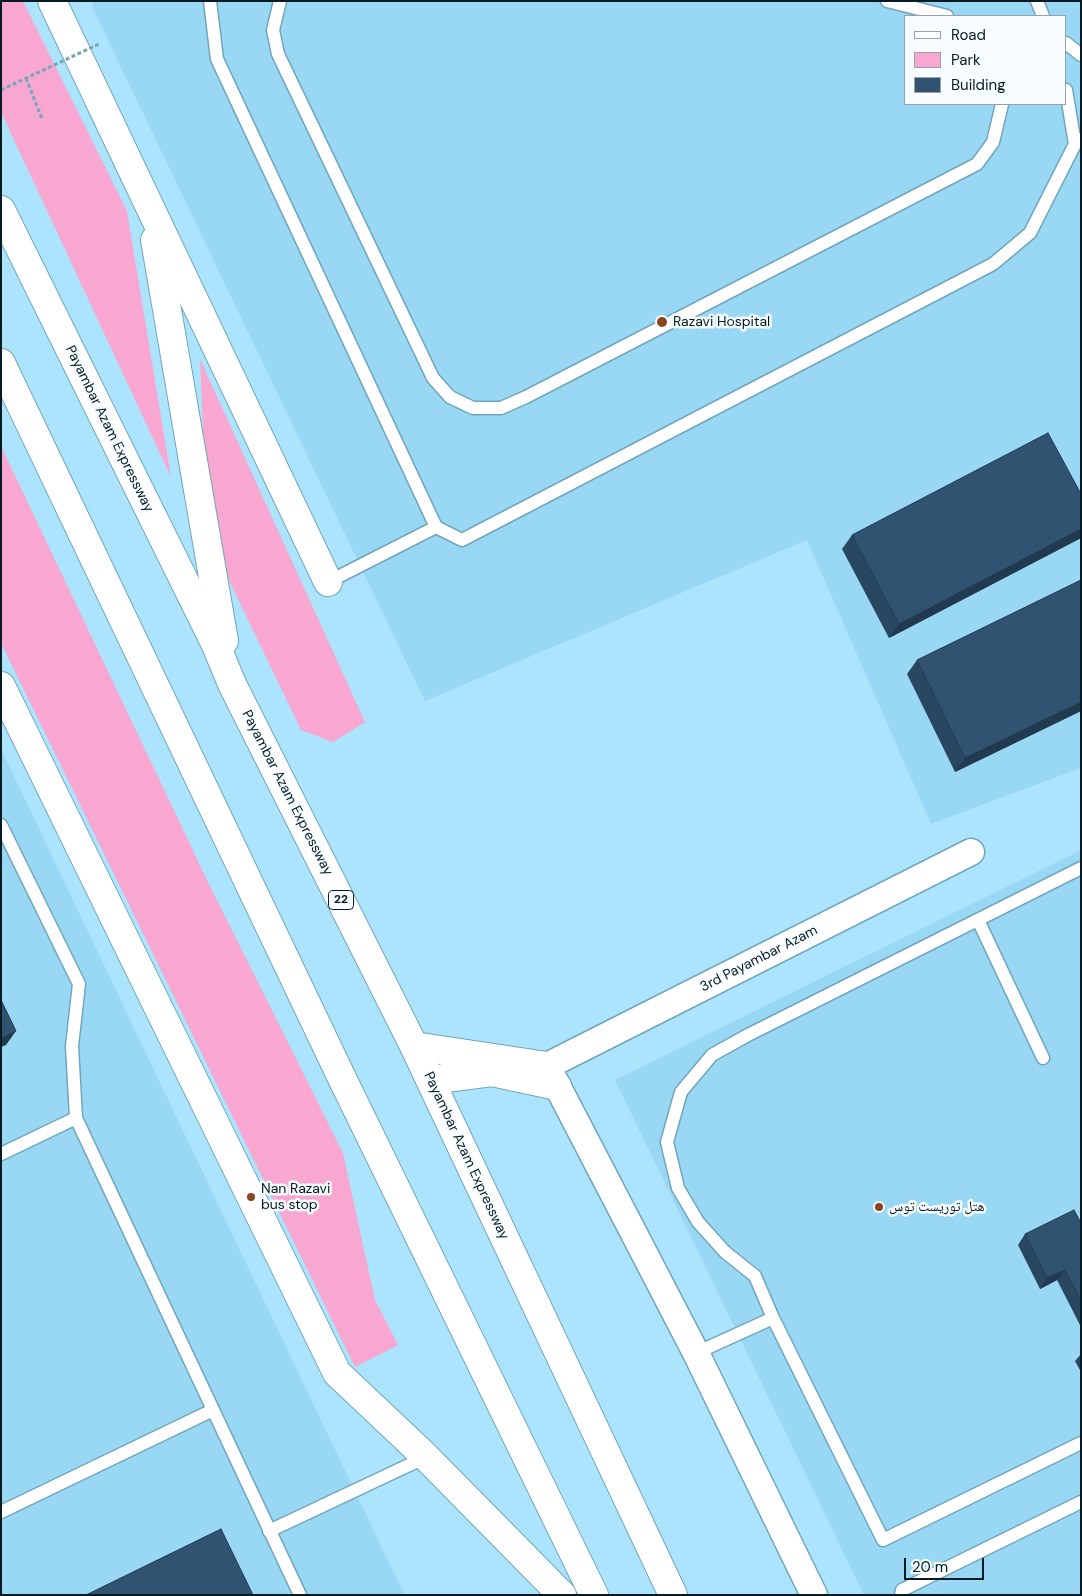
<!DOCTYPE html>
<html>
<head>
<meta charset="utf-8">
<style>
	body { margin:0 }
	#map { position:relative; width:1082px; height:1596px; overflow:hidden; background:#ade4fd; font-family:"DM Sans",sans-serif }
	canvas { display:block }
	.frame { position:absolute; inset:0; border:2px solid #051b24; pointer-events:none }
	.legend { position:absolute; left:904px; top:15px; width:162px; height:90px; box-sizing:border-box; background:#f7fcff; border:1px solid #96a2a7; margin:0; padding:6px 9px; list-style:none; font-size:15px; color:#051b24 }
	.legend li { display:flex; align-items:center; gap:10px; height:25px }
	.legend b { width:25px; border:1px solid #96a2a7 }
	.scale { position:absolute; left:904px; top:1558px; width:80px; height:22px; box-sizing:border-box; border:2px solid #051b24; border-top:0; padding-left:6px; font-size:15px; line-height:18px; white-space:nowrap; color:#051b24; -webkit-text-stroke:4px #f7fcff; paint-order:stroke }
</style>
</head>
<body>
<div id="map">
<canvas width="1082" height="1596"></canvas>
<div class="frame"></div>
<ul class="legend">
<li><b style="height:6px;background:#fff"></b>Road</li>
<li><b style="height:14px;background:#f7a7d0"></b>Park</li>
<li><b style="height:14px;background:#315372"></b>Building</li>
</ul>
<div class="scale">20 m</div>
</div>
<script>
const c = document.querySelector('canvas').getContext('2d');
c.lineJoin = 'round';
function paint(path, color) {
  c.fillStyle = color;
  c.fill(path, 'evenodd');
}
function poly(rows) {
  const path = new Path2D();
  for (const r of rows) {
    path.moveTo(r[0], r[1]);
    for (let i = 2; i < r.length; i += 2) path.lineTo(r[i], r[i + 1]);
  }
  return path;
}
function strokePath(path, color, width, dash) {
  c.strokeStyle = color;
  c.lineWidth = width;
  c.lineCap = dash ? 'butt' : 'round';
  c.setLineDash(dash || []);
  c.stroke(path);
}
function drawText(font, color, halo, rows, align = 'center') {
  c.font = font + ' "DM Sans","Noto Naskh Arabic",sans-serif';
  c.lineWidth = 5;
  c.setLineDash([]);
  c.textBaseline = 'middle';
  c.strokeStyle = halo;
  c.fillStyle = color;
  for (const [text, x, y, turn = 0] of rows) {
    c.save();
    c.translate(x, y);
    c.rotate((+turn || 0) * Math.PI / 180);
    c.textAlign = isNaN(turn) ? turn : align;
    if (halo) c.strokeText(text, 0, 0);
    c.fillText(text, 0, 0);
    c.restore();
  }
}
paint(poly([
	[92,1,1081,1,1081,768,931,824,807,540,425,701,93,9],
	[906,16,1066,16,1066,104,906,104],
	[1,749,382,1548,405,1595,1,1595],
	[1081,850,1081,1595,864,1595,615,1080]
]), '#99d8f4');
paint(poly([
	[1,1,23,1,127,211,171,477,1,112],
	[200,359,365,722,333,742,301,730,225,572,204,455],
	[1,446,207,880,343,1153,375,1300,398,1345,355,1367,1,643]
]), '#f7a7d0');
const lane = poly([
	[210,1,217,59,436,527,462,540,993,264,1030,233,1075,144],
	[280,1,273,30,278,54,433,378,450,397,473,408,501,408,526,397,977,164,993,142,1002,104],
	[887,1,947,16],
	[1037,1,1043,16],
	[1066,43,1081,55],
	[1066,90,1075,144,1081,139],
	[328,582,436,527],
	[1,825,79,984,72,1046,76,1118,300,1595],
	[1081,868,748,1035,712,1055,681,1092,667,1142,678,1188,698,1222,725,1252,755,1276,773,1318,883,1540,1081,1443],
	[978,920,1043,1058],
	[1,1154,76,1118],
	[696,1353,773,1318],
	[1,1512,213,1410],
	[269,1531,426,1457],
	[901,1595,902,1590,1081,1502]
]);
const street = poly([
	[814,1595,696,1353,547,1066,971,852]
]);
const highway = poly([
	[52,1,328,582],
	[1,210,215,643,232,684,414,1046,673,1595],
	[155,240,224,641],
	[1,363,340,1074,594,1595],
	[1,686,337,1373,426,1457,562,1595],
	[414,1046,547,1066],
	[430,1080,492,1072,557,1086]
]);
strokePath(lane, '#70a6bd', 15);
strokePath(street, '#70a6bd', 29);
strokePath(highway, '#70a6bd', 30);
strokePath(poly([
	[26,78,42,119]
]), '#78a5b9', 3, [4, 2.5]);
strokePath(lane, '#fff', 12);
strokePath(street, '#fff', 26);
strokePath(highway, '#fff', 28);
strokePath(poly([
	[1,90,101,43]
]), '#78a5b9', 3, [4, 2.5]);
paint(poly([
	[1081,494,1081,538,889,638,842,549,852,535],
	[917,660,1081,711,955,772,907,674],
	[1081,1223,1081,1327,1057,1280,1040,1289,1018,1245,1025,1234],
	[1081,1354,1081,1372,1075,1361]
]), '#2a4762');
paint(poly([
	[1081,529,1081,538,889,638,899,624],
	[1081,702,1081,711,955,772,965,758],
	[16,1031,6,1045,1,1047,1,1038],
	[1065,1270,1057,1280,1040,1289,1047,1278]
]), '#223a50');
const building = poly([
	[1048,433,1081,494,1081,529,899,624,852,535,1048,433],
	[1081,580,1081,702,965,758,917,660,1081,580],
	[1,1000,16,1031,1,1038,1,1000],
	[1074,1210,1081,1223,1081,1301,1065,1270,1047,1278,1025,1234,1074,1210],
	[221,1529,253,1595,86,1595,221,1529]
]);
paint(building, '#315372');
strokePath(building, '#223a50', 1);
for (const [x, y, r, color] of [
	[662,322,6,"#8b451e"],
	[251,1197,5,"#8b451e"],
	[879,1207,5,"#8b451e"]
]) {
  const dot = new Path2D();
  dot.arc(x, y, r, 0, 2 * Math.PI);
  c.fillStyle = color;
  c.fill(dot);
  strokePath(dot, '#f7fcff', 2);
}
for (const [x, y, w] of [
	[341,900,25]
]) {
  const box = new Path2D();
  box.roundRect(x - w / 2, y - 9.5, w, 19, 4);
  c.fillStyle = '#f7fcff';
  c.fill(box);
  strokePath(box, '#051b24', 1);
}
drawText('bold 12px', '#051b24', null, [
	["22",341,900]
]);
drawText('14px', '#051b24', '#f7fcff', [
	["Razavi Hospital",673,322],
	["Nan Razavi",261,1189],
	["bus stop",261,1205],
	["هتل توریست توس",889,1207]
], 'left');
drawText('14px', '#051b24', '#f7fcff', [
	["Payambar Azam Expressway",109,429,64],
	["Payambar Azam Expressway",287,793,63],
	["3rd Payambar Azam",759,959,-27],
	["Payambar Azam Expressway",466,1156,65]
]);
</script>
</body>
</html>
